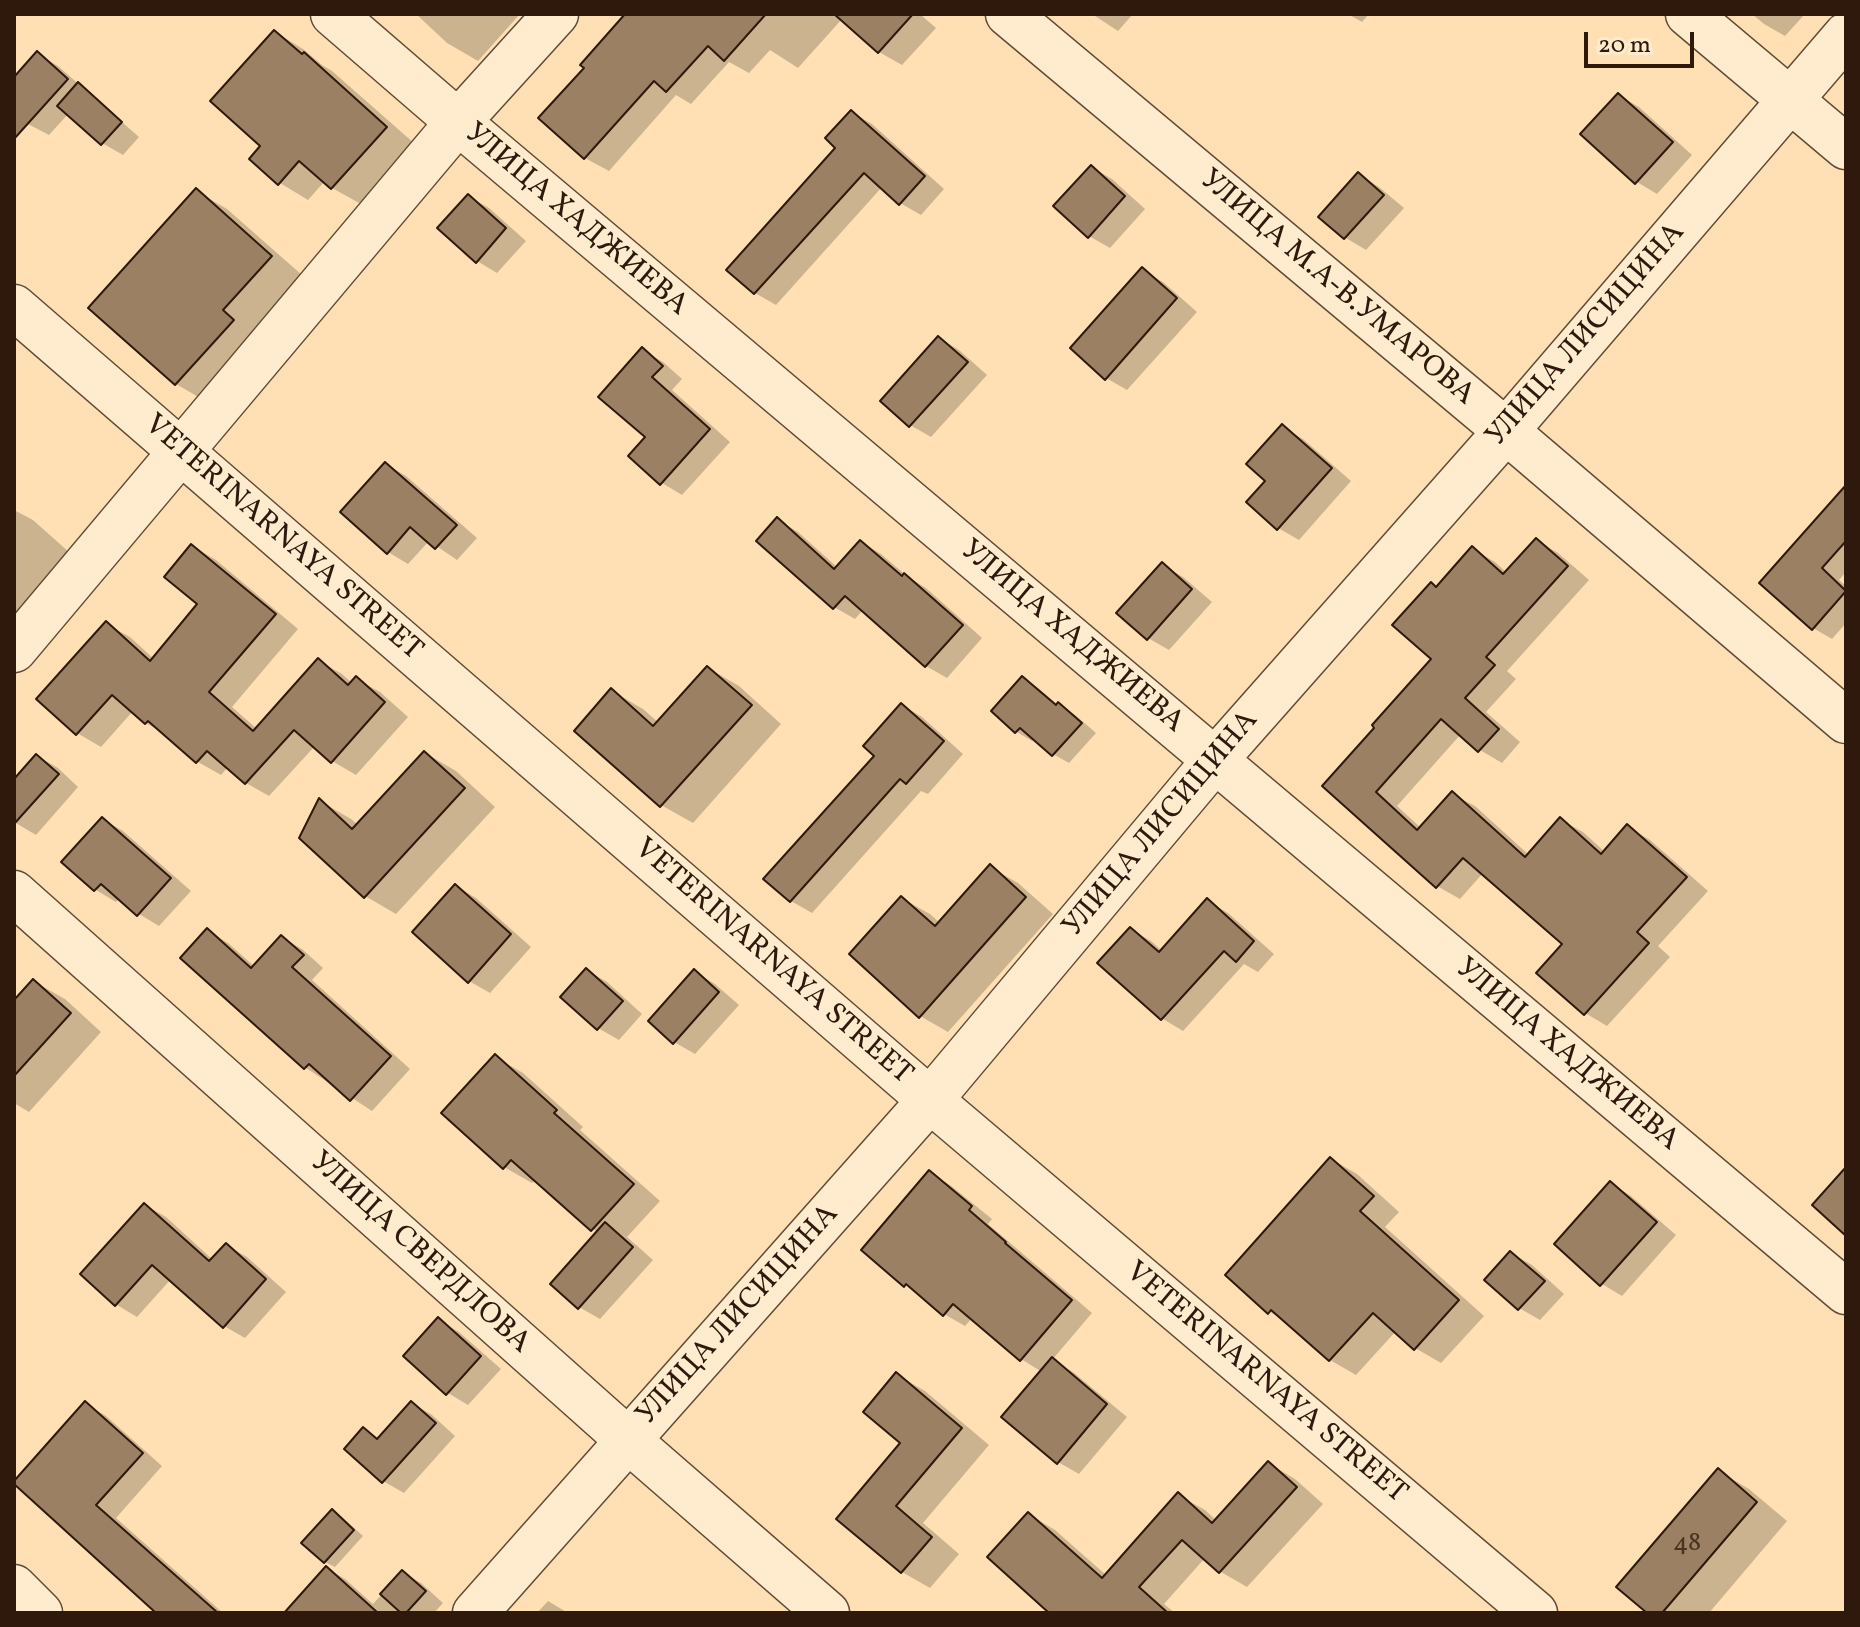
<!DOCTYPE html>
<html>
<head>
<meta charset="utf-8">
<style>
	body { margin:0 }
	#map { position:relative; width:1860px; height:1627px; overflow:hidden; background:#ffe0b4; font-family:Vollkorn,serif }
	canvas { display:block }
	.frame { position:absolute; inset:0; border:16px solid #2e190c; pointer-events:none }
	.scale { position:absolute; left:1584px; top:32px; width:110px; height:36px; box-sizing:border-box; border:4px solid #2e190c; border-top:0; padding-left:10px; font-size:24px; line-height:28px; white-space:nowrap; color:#2e190c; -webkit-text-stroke:6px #ffebce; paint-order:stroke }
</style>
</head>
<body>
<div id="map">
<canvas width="1860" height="1627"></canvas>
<div class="frame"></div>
<div class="scale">20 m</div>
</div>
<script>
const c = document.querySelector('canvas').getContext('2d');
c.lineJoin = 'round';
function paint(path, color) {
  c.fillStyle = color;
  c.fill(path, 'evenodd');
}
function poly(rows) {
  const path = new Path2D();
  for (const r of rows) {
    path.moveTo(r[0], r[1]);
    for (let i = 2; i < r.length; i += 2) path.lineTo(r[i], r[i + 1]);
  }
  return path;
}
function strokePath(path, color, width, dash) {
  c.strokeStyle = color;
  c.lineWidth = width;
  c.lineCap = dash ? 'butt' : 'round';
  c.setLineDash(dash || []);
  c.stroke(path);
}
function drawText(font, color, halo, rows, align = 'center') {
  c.font = font + ' Vollkorn,serif';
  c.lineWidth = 6;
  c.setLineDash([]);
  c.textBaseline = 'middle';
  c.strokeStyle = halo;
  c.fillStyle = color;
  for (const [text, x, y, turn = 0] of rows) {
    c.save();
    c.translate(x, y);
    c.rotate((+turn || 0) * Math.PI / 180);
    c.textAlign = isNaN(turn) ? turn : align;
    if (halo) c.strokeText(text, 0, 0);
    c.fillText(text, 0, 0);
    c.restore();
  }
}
paint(poly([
	[416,14,520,14,478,61,447,43],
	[628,14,920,14,936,28,902,65,879,52,842,19,798,68,770,50,749,73,729,62,691,104,676,95,609,171,585,158,541,118,586,68],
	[1092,14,1133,14,1118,31],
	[1348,14,1369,14,1362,22],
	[1752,14,1805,14,1785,36,1764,24],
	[275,32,303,49,322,65,332,71,415,144,361,204,332,188,325,181,308,200,280,183,263,145],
	[37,54,58,66,139,137,123,155,102,143,69,113,49,135,28,124,14,111,14,80],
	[1618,95,1639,107,1692,155,1657,194,1637,182],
	[851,112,872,124,944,189,921,215,900,203,882,187,776,305,755,293,729,270,838,147],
	[1091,167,1112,179,1145,209,1110,248,1089,236],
	[1359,175,1379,187,1404,208,1366,250,1346,238,1321,217],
	[196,191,227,209,302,275,253,330,264,339,207,402,176,384],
	[468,196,489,208,526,241,497,273,477,261],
	[1142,270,1163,282,1197,312,1127,390,1106,378],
	[939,338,959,350,987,375,931,437,910,425],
	[642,350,663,362,682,379,672,390,730,442,682,495,662,483,631,456,647,437],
	[1282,427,1303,439,1351,481,1299,540,1278,528,1267,481],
	[386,464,406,476,477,538,457,560,429,541,408,564,388,552],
	[1846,488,1846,572,1839,580,1846,586,1846,623,1832,639,1813,628,1762,582],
	[14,510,33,520,70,553,14,615],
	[777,520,798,532,838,568,861,542,881,554,908,577,926,588,982,638,947,678,926,666,863,610,855,619,834,607],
	[1536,540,1558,553,1589,580,1507,671,1516,679,1486,712,1520,742,1502,763,1480,750,1461,734,1397,806,1421,828,1452,794,1475,806,1529,855,1561,820,1583,832,1605,852,1628,827,1650,840,1708,891,1658,946,1670,957,1607,1026,1585,1013,1564,944,1483,873,1460,899,1437,886,1324,786,1433,659,1438,588,1473,549,1495,562,1507,573],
	[192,546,216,560,298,629,232,707,257,729,319,661,342,674,352,683,356,679,380,692,408,717,356,775,332,761,315,746,269,796,246,783,228,767,221,775,198,762,168,736,146,723,133,711,101,747,77,733,106,624,130,637,154,659,200,604],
	[1162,565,1183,577,1212,602,1169,650,1148,638],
	[708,668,739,686,781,724,693,823,661,805,612,691,643,709,659,723],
	[1023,679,1038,688,1057,704,1074,714,1096,733,1069,763,1053,754,1035,738,1032,741,1017,732,994,711],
	[902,705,922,717,963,754,928,794,921,791,812,913,791,901,876,755],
	[425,753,456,771,495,807,396,914,365,896,320,801,351,819,358,825],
	[37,756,58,768,78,787,36,835,14,822,14,774,18,778],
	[102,819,123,831,191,891,159,926,139,914,120,898,116,902,96,890,64,862],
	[990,867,1018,883,1053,914,948,1032,920,1016,901,898,930,914,940,923],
	[456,886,476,898,531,947,490,993,469,981],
	[1207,901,1228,913,1274,954,1258,972,1244,964,1183,1031,1163,1019,1100,963,1130,929,1151,941,1162,951],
	[208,931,228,943,255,967,281,937,302,949,323,968,312,980,410,1069,372,1111,306,1068,182,958],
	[586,970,607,982,642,1014,619,1040,598,1028],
	[695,972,715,984,739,1005,695,1054,674,1042],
	[33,981,65,999,101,1032,29,1112,14,1103,14,1003],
	[495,1057,523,1073,583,1127,580,1130,660,1201,627,1237,653,1260,600,1319,579,1307,553,1284,598,1233,536,1179,532,1183,504,1167],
	[1331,1159,1357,1174,1399,1212,1385,1227,1484,1316,1441,1363,1415,1348,1396,1331,1356,1375,1330,1360,1289,1323,1270,1312,1228,1275],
	[930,1173,950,1185,992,1219,988,1224,1092,1313,1052,1360,1073,1372,1127,1417,1079,1474,1058,1462,1042,1372,1021,1359,972,1318,965,1326,944,1314,920,1293,906,1285,864,1250],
	[1611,1184,1631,1196,1676,1235,1622,1296,1602,1284],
	[145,1205,166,1217,213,1260,226,1245,247,1257,286,1292,245,1338,224,1326,171,1279,137,1317,117,1305,83,1274],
	[1511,1253,1532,1265,1564,1294,1540,1320,1519,1308,1487,1280],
	[438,1320,459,1332,501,1369,468,1405,448,1393,405,1356],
	[897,1375,925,1391,989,1445,923,1523,959,1554,930,1588,902,1572,838,1518,902,1443],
	[412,1403,432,1415,455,1436,404,1493,383,1481,364,1430,380,1439],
	[86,1404,106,1416,162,1466,116,1518,223,1613,159,1613,15,1483],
	[1268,1463,1295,1479,1323,1504,1247,1587,1221,1572,1205,1558,1164,1604,1175,1613,1052,1613,1028,1514,1055,1530,1106,1575,1178,1495,1205,1510,1217,1521],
	[1718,1471,1749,1489,1787,1521,1709,1613,1650,1613],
	[332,1511,342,1517,363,1536,335,1567,325,1562],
	[326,1568,345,1579,373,1604,402,1572,421,1583,443,1603,434,1613,299,1613],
	[548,1601,568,1613,537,1613]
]), '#0003');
const building = poly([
	[625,14,766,14,724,61,708,46,666,92,654,81,584,159,538,118,584,68,580,65,625,14],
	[834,14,913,14,878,53,834,14],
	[274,30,302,54,304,52,387,127,331,189,299,161,278,185,249,159,260,146,210,101,274,30],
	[37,51,68,79,14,139,14,77,37,51],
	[78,82,122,122,101,145,57,106,78,82],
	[1618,93,1673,142,1635,184,1580,134,1618,93],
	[851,110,925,176,899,205,864,173,754,294,726,270,835,148,825,138,851,110],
	[1091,165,1125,196,1088,238,1053,206,1091,165],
	[1358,172,1384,195,1344,239,1318,217,1358,172],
	[196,188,272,256,223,310,234,320,175,385,88,308,196,188],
	[468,194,506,228,476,263,437,228,468,194],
	[1142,267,1177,298,1105,380,1070,348,1142,267],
	[938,336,968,362,909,427,880,401,938,336],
	[642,347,663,366,652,377,710,429,660,485,628,456,645,437,598,397,642,347],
	[1282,424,1332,468,1277,530,1246,502,1265,481,1246,464,1282,424],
	[385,462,457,525,435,549,410,527,387,554,340,512,385,462],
	[1846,485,1846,541,1822,568,1846,591,1812,630,1759,583,1846,485],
	[777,517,834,569,860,540,902,576,904,573,963,625,925,667,845,596,833,609,756,541,777,517],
	[1536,538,1568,566,1486,657,1495,665,1465,698,1499,729,1478,752,1441,719,1376,792,1417,830,1452,791,1525,857,1560,817,1601,854,1627,824,1687,877,1637,932,1649,943,1584,1015,1536,973,1562,944,1463,858,1436,888,1322,786,1374,728,1372,725,1431,659,1392,625,1431,582,1436,587,1472,546,1503,574,1536,538],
	[191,544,276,614,209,692,253,731,318,658,348,685,356,676,385,702,331,763,294,730,245,784,207,751,196,763,148,721,145,724,112,695,76,735,36,699,106,621,150,661,197,604,164,577,191,544],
	[1162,562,1192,589,1147,640,1116,613,1162,562],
	[707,666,752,705,660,807,574,731,611,688,653,726,707,666],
	[1022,676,1056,705,1058,702,1082,723,1052,756,1020,728,1015,733,991,711,1022,676],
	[901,703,944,741,906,784,900,779,790,902,763,879,874,756,863,746,901,703],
	[424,751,465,788,364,898,299,838,319,798,352,829,424,751],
	[36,754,59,774,14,824,14,779,36,754],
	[102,817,171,878,137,916,101,884,94,891,61,862,102,817],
	[990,864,1026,897,919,1018,849,954,901,896,935,926,990,864],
	[455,884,511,934,468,983,412,932,455,884],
	[1207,898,1254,941,1236,962,1224,951,1161,1020,1097,963,1130,927,1159,952,1207,898],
	[207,928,251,968,281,935,304,955,292,967,391,1056,350,1101,309,1064,304,1069,180,958,207,928],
	[586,968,623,1001,597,1030,560,997,586,968],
	[694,969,719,992,673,1044,648,1021,694,969],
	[33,979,71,1013,14,1076,14,1000,33,979],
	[495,1054,557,1110,554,1113,634,1184,591,1231,511,1160,503,1169,441,1113,495,1054],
	[1330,1157,1374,1196,1360,1211,1459,1300,1414,1350,1373,1313,1329,1361,1271,1310,1268,1314,1225,1275,1330,1157],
	[1846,1167,1846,1236,1812,1205,1846,1167],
	[929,1170,972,1206,969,1210,1006,1242,1005,1243,1072,1300,1020,1361,953,1304,943,1316,906,1284,904,1287,861,1250,929,1170],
	[1610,1181,1657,1222,1600,1286,1554,1244,1610,1181],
	[144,1203,209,1261,226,1243,266,1279,223,1328,152,1265,115,1306,80,1274,144,1203],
	[605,1222,633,1247,578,1309,550,1284,605,1222],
	[1510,1251,1545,1281,1518,1310,1484,1280,1510,1251],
	[438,1317,481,1356,446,1395,403,1356,438,1317],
	[1052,1357,1107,1404,1057,1464,1001,1417,1052,1357],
	[896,1372,962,1428,896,1506,932,1537,901,1573,836,1519,900,1443,863,1412,896,1372],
	[85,1401,143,1453,96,1505,218,1613,156,1613,14,1484,14,1481,85,1401],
	[411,1401,436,1423,382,1483,344,1449,363,1427,377,1439,411,1401],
	[1268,1461,1297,1487,1219,1573,1182,1540,1139,1587,1168,1613,1049,1613,987,1557,1028,1512,1102,1578,1178,1492,1212,1523,1268,1461],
	[1718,1468,1757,1502,1662,1613,1647,1613,1616,1587,1718,1468],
	[332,1509,354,1530,324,1563,301,1543,332,1509],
	[326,1566,378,1613,284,1613,326,1566],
	[402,1570,426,1591,406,1613,401,1613,380,1594,402,1570]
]);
paint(building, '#9b8063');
strokePath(building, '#2e190c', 2);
const minor = poly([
	[333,14,458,122,1846,1292],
	[1008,14,1506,431,1846,721],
	[1688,14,1846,147],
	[14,307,930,1100,1535,1613],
	[14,650,458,122,556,14],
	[14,893,629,1441,827,1613],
	[14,1587,40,1613],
	[475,1613,930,1100,1215,760,1506,431,1846,35]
]);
strokePath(minor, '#624b36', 47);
strokePath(minor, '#ffebce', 44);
drawText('26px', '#493322', null, [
	["48",1687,1545]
]);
drawText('30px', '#2e190c', '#ffebce', [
	["УЛИЦА ХАДЖИЕВА",575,221,40],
	["УЛИЦА М.А-В.УМАРОВА",1336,289,40],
	["УЛИЦА ЛИСИЦИНА",1587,336,-49],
	["VETERINARNAYA STREET",282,539,41],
	["УЛИЦА ХАДЖИЕВА",1071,638,40],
	["УЛИЦА ЛИСИЦИНА",1162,825,-50],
	["VETERINARNAYA STREET",772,963,41],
	["УЛИЦА ХАДЖИЕВА",1566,1056,40],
	["УЛИЦА СВЕРДЛОВА",419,1254,42],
	["УЛИЦА ЛИСИЦИНА",739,1316,-48],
	["VETERINARNAYA STREET",1265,1384,40]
]);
</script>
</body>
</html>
